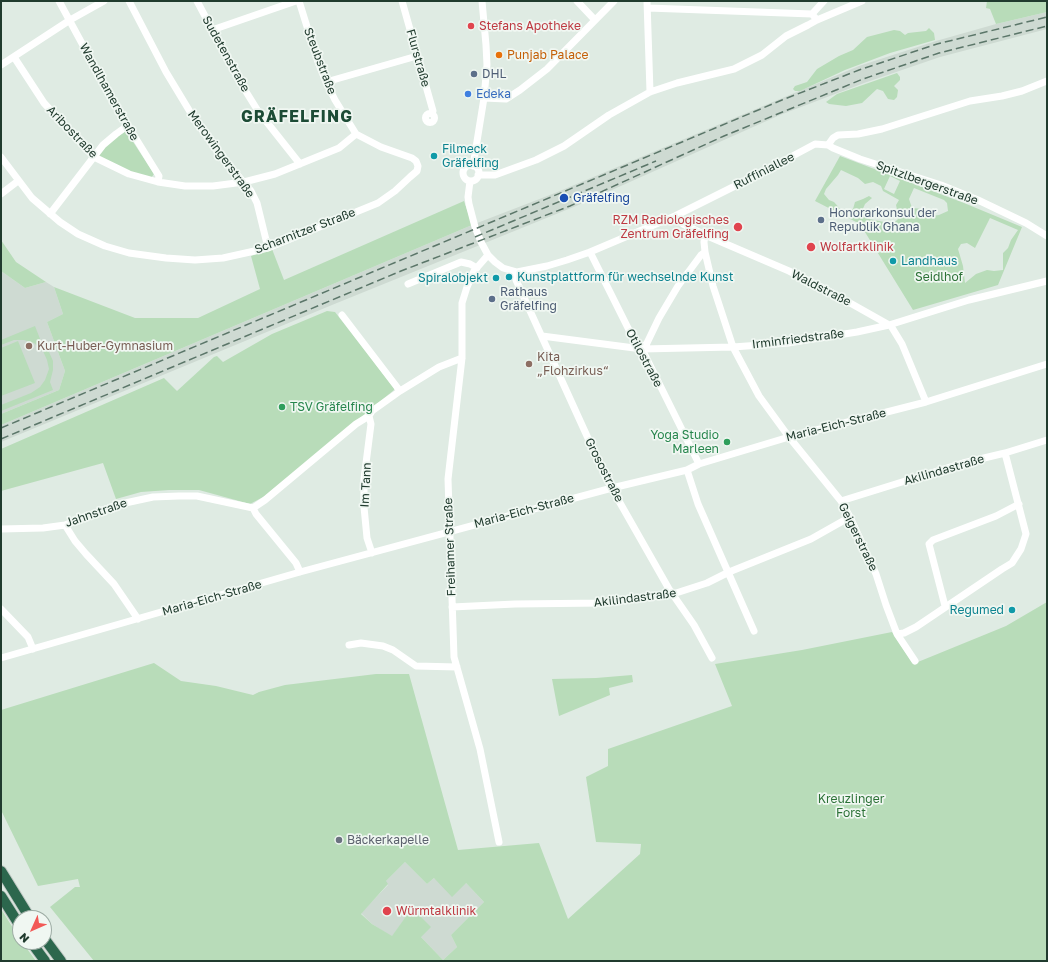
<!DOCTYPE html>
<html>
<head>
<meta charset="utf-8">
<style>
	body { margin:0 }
	#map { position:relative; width:1048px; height:962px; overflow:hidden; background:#dfebe3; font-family:"Golos Text",sans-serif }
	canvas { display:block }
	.frame { position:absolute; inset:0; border:2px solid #203b2e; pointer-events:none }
	.north { position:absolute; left:12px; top:910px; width:40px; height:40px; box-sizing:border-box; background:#f0f7f2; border:1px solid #9daca4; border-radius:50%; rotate:225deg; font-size:11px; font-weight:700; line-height:16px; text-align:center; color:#203b2e }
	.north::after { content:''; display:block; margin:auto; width:14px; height:18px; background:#f25956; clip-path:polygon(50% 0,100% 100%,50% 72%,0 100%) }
</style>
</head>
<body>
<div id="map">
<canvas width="1048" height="962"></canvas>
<div class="frame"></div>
<div class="north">N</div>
</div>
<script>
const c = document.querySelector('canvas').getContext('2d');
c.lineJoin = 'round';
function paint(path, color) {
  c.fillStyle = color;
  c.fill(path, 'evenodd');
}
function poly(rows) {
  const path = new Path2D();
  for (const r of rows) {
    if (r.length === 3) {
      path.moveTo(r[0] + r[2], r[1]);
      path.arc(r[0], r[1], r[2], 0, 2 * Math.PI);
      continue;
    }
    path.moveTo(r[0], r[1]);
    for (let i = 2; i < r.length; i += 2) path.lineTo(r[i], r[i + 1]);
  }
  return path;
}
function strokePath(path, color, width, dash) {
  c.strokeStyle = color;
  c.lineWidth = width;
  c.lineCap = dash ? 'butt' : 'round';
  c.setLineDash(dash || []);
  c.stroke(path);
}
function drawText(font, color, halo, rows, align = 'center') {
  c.font = font + ' "Golos Text",sans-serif';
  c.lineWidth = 3.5;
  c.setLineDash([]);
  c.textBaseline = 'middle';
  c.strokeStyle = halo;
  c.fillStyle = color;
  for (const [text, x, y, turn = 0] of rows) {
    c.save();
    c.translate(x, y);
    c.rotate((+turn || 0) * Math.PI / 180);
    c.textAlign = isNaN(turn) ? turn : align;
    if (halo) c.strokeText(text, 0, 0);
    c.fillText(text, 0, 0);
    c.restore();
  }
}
paint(poly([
	[1047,12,1047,29,940,57,864,83,780,115,576,206,332,305,1,442,1,425,472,225,555,193,859,66,936,41,996,24],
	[1,271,25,288,46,282,54,287,63,314,47,322,65,371,59,390,1,414],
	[405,862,427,884,434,878,466,883,484,902,451,935,457,947,443,960,421,937,412,909,392,937,372,924,361,913,388,885,385,882]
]), '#cedad2');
paint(poly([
	[987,1,1047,1,1047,12,996,24,990,9,986,8],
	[929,28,934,33,935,40,890,53,845,70,800,91,795,91,793,89,795,86,807,82,817,69,839,56,853,50,867,37,894,30,900,31,905,35,908,33,926,31],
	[897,73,900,77,900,80,894,86,898,90,897,97,894,100,888,99,883,91,877,89,862,103,846,106,829,104,826,102,837,94],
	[126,131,154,174,151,178,126,171,99,157,99,153,108,143],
	[840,156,964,203,1022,227,998,285,913,310,860,224,815,201],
	[841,170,858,178,865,184,873,182,881,186,883,191,899,200,896,205,899,218,895,222,889,223,869,219,861,213,865,204,872,198,869,196,863,199,855,202,853,209,848,209,843,212,834,202,829,200,824,194,826,189,838,175],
	[890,176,900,181,894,194,884,189],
	[914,188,944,200,947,203,948,211,939,215,931,216,930,213,923,209,912,208,909,199],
	[990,218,1018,230,1011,240,1008,248,1003,253,1003,270,994,271,987,270,976,274,965,283,963,266,958,249,961,244,967,243,975,248],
	[464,201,472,225,1,425,1,414,59,390,65,371,47,322,63,314,54,287,135,318,198,318,260,289,251,256,272,249,284,280],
	[1,240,16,262,46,282,25,288,1,271],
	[327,311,335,312,394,388,394,390,265,496,250,504,199,490,169,490,141,492,116,499,103,463,1,491,1,449,164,378,177,391,214,357,217,356,223,362,272,334],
	[35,326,42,344,49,352,53,361,53,370,50,382,53,390,1,411,1,405,31,393,40,387,45,380,49,369,47,360,43,351,34,343,24,340,14,340,1,345,1,340],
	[18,341,35,383,1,396,1,348],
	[1047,602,1047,961,94,961,50,907,75,887,80,887,78,879,38,886,1,810,1,710,154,663,181,681,216,686,253,695,259,692,285,685,376,674,409,674,458,850,539,843,568,919,640,854,641,844,596,842,586,777,608,766,608,749,732,706,715,664,802,650,892,632,913,664,1006,626],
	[405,862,427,884,434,878,452,897,466,883,484,902,451,935,457,947,443,960,421,937,431,927,412,908,392,936,372,924,361,914,388,884,386,881],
	[632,675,633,682,609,688,610,695,559,716,552,679,596,678],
	[1,909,20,939,20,942,22,942,36,961,1,961]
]), '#b8dcb9');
const highway = poly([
	[1,871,30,918],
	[1,896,20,926],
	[44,938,61,961],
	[31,942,45,961]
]);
strokePath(highway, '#c1c8c4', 12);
strokePath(poly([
	[59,1,117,108,159,176,158,182],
	[129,1,166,72,195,120,218,152,251,191,257,203,268,248],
	[197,1,240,82,258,111,300,164],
	[402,1,433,111,432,114],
	[577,1,595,20],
	[647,1,650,92],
	[648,8,812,14,817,20],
	[812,14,824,1],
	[212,30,296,1],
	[14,57,44,103,94,157,129,174,158,182,185,186,213,186,244,182,275,174,339,148,356,134],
	[1,65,70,20,104,1],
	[326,82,417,56],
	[484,98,506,99,520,90,547,69,614,1],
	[430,118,4.5],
	[828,145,833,148,860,159,941,185,978,200,1026,223,1047,236],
	[1,157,32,198,60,222,78,234,105,246,129,253,166,258,195,260,223,258,268,248,378,203,395,191,410,177,417,171,418,166,416,161,412,158,381,147,356,134,335,100,326,82,318,62,299,1],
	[471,173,8],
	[473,166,484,98,487,65,486,45,482,1],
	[478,175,495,175,536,160,564,146,609,115,650,92,677,83,734,69,762,55,786,36,808,25,817,20,862,1],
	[470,181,468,197,469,204,475,227,481,242,488,255,495,262,503,268,517,272,547,266,567,260,590,252,675,216,759,174,815,144,828,145,833,138,838,135,858,134,882,129,970,101,1002,96,1022,91,1047,81],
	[1,194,18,181],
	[50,214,103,145,116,134,127,126],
	[675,216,683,224,705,235,789,271,827,290,891,326,902,344,926,402],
	[705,235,704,242,705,252,713,286,733,347,759,396,789,437,841,501,850,517,876,574,886,605,897,634,915,661],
	[590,252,635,342,642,349,699,464],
	[488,255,474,271,467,287,462,303,462,358,448,479,454,657,480,749,499,842],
	[515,272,516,280,607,480,669,589,694,625,712,658],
	[408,284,461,262,470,264,477,268],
	[342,315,400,391],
	[542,336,642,349,733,347,788,343,857,332,889,325,969,300,1047,281],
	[642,349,647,343,659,318,678,286,701,255,705,252],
	[369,416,371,424,364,479,364,507,367,538,372,553],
	[687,470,698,504,754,631],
	[841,501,963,463,1005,453,1047,440],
	[253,508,265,500,356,424,369,416,372,411,400,391,439,367,462,358],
	[253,508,256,514,296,563,300,572],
	[65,525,75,541,86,554,114,584,138,619],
	[1,529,43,528,65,525,116,505,153,497,179,496,197,496,253,508],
	[945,606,929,544,933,540,996,516,1019,504],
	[452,607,515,604,603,603,673,594,707,583,729,572,811,539,850,517],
	[1,609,28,637,33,649],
	[897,634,904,633,916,627,1002,569,1012,563,1021,549,1026,534,1005,453],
	[349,645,361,643,383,646,393,650,416,666,457,667],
	[1,658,300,572,612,488,687,470,699,464,789,437,926,402,1047,364]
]), '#fff', 7);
strokePath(highway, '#2c674d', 10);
strokePath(poly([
	[475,237,656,161],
	[1,428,782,100,859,70,937,44,1047,17],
	[1,439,401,271,570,206,724,136,863,79,939,53,1047,26]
]), '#5b7669', 1.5, [8, 4]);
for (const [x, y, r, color] of [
	[471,26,4,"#e0444e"],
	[499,55,4,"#e8710a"],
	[474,74,4,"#5c6f8a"],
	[468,94,4,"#3f7fe0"],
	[434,156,4,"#0f9aa8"],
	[564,198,5,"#1a4fb4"],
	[821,220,4,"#5c6f8a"],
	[738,227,5,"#e0444e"],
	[811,247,5,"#e0444e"],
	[893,261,4,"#0f9aa8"],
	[509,277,4,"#0f9aa8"],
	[496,278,4,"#0f9aa8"],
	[492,299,4,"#5c6f8a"],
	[29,346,4,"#8d6e63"],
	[529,364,4,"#8d6e63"],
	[282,407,4,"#2e9e5b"],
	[727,442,4,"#2e9e5b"],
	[1012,610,4,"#0f9aa8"],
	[339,840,4,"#6b7280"],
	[387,911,5,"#e0444e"]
]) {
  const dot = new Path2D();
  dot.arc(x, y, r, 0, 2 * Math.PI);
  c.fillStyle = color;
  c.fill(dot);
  strokePath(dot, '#f0f7f2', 1.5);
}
drawText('12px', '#be3a42', '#f0f7f2', [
	["Stefans Apotheke",479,26],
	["RZM Radiologisches",729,220,"right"],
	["Zentrum Gräfelfing",729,234,"right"],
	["Wolfartklinik",820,247],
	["Würmtalklinik",396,911]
], 'left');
drawText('12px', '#203b2e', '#f0f7f2', [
	["Sudetenstraße",226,54,61],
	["Flurstraße",418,58,74],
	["Steubstraße",320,61,69],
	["Wandlhamerstraße",109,92,61],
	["Aribostraße",72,132,46],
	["Merowingerstraße",221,154,54],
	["Ruffiniallee",764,171,-27],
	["Spitzlbergerstraße",927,183,20],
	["Scharnitzer Straße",305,231,-21],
	["Waldstraße",821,288,27],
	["Irminfriedstraße",798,339,-7],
	["Otilostraße",644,358,62],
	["Maria-Eich-Straße",836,425,-14],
	["Grosostraße",604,470,63],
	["Akilindastraße",944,470,-16],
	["Im Tann",366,485,-87],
	["Maria-Eich-Straße",524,511,-15],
	["Jahnstraße",96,513,-19],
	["Geigerstraße",858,537,64],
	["Freihamer Straße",450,547,-92],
	["Maria-Eich-Straße",212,598,-16],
	["Akilindastraße",635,598,-7]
]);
drawText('12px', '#c56008', '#f0f7f2', [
	["Punjab Palace",507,55]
], 'left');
drawText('12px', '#4e5e75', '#f0f7f2', [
	["DHL",482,74],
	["Honorarkonsul der",829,213],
	["Republik Ghana",829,227],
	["Rathaus",500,292],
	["Gräfelfing",500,306]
], 'left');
drawText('12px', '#366cbe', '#f0f7f2', [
	["Edeka",476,94]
], 'left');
drawText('12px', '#0d838f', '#f0f7f2', [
	["Filmeck",442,149],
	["Gräfelfing",442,163],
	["Landhaus",901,261],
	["Kunstplattform für wechselnde Kunst",517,277],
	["Spiralobjekt",488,278,"right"],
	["Regumed",1004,610,"right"]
], 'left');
drawText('12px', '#164399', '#f0f7f2', [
	["Gräfelfing",573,198]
], 'left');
drawText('12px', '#2b7136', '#f0f7f2', [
	["Seidlhof",939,277],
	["Kreuzlinger",851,799],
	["Forst",851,813]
]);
drawText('12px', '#785e54', '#f0f7f2', [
	["Kurt-Huber-Gymnasium",37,346],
	["Kita",537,357],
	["„Flohzirkus“",537,371]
], 'left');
drawText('12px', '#27864d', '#f0f7f2', [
	["TSV Gräfelfing",290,407],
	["Yoga Studio",719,435,"right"],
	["Marleen",719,449,"right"]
], 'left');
drawText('12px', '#5b616d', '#f0f7f2', [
	["Bäckerkapelle",347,840]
], 'left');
c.letterSpacing = '1px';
drawText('bold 16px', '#1d4c36', '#f0f7f2', [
	["GRÄFELFING",297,117]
]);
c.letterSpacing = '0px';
</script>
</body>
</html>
